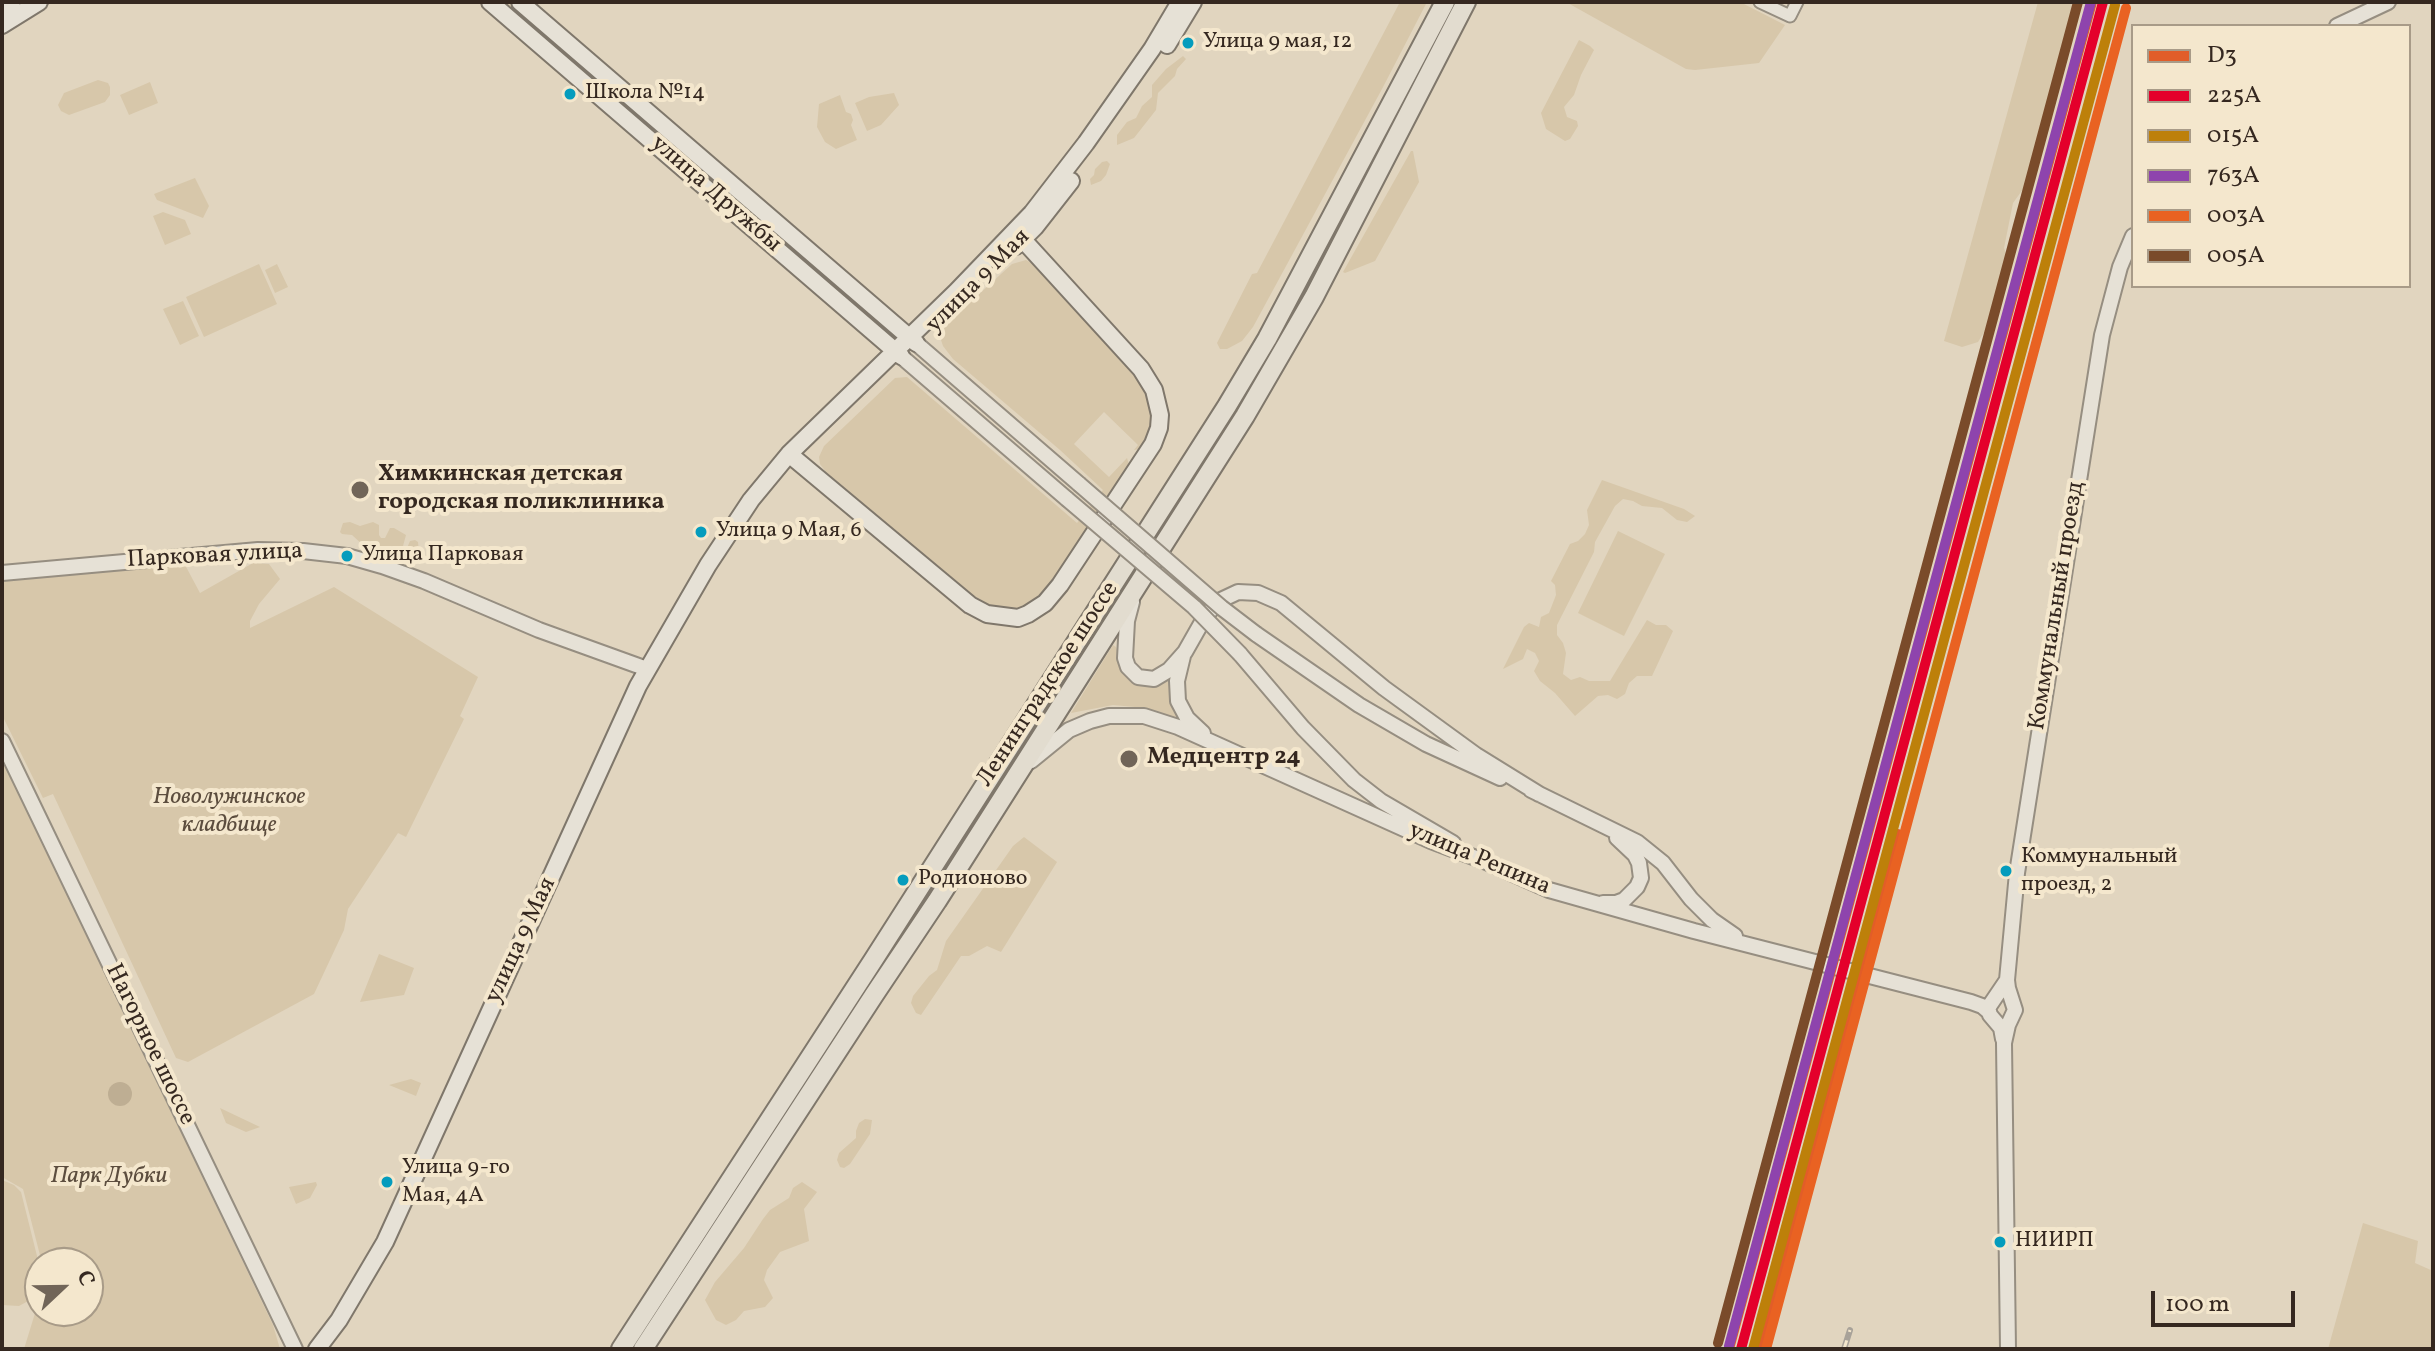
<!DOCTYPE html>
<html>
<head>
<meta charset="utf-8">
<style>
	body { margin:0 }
	#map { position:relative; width:2435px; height:1351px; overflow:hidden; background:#e1d5bf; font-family:Vollkorn,serif }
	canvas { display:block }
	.frame { position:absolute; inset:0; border:4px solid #352820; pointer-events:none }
	.legend { position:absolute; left:2131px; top:24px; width:280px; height:264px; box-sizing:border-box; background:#f4e7cd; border:2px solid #a89b88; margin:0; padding:10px 14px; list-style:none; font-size:24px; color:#352820 }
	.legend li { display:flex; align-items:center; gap:16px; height:40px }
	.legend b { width:40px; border:2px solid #a89b88 }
	.north { position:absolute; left:24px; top:1247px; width:80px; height:80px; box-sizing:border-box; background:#f4e7cd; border:2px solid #a89b88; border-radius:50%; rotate:68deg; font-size:22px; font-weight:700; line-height:32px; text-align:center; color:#352820 }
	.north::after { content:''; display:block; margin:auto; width:28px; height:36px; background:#716558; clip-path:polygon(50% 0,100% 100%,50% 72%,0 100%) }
	.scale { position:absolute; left:2151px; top:1291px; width:144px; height:36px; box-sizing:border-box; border:4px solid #352820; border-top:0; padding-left:10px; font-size:24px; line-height:28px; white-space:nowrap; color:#352820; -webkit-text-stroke:6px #f4e7cd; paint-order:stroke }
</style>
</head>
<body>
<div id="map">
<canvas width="2435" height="1351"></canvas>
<div class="frame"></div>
<ul class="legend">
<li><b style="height:10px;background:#e15d29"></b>D3</li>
<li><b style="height:10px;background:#e4002b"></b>225А</li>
<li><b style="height:10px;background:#bd800a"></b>015А</li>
<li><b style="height:10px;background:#8e44ad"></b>763А</li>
<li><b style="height:10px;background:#e96222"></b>003А</li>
<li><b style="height:10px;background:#7a4b2a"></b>005А</li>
</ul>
<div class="north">С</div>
<div class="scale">100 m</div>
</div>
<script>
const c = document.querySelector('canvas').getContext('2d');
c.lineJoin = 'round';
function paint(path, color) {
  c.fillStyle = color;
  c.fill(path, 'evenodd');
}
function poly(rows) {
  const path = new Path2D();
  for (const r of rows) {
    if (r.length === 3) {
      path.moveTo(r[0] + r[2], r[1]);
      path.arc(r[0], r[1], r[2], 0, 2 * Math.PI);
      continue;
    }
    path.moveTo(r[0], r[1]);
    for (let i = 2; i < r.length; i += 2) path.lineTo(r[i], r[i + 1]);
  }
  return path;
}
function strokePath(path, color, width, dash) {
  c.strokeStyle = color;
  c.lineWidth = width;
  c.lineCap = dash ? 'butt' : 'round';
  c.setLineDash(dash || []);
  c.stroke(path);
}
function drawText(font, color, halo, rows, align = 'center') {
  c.font = font + ' Vollkorn,serif';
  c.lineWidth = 8;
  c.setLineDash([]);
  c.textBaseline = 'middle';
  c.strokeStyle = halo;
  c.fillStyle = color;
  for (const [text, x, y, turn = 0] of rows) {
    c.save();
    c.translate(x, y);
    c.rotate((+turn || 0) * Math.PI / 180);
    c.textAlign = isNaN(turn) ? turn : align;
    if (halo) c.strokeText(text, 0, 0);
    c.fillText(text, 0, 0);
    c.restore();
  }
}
paint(poly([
	[501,2,507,2,583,67,581,69],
	[1400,2,1427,2,1382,89,1253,327,1242,341,1227,349,1220,349,1217,343,1252,274,1257,273],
	[1566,2,1740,2,1785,25,1759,63,1695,70,1686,69],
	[2038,2,2076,2,2026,185,2013,203,2004,248,2008,259,1993,318,1978,342,1962,347,1944,341],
	[1579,40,1590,46,1594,50,1581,75,1574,95,1564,107,1567,117,1577,121,1578,126,1570,139,1565,141,1546,129,1541,113],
	[1183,56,1186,59,1177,69,1175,76,1158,93,1156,110,1134,138,1117,145,1117,135,1127,122,1136,118,1142,106,1152,97,1152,85,1166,69],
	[598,79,855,300,852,303,596,82],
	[98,80,108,83,110,87,110,95,105,102,69,115,61,111,58,105,64,93],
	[150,82,158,103,129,115,120,95],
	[894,93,899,105,881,125,867,131,855,103,869,97],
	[840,95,846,112,851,114,853,120,851,125,857,140,836,149,825,142,817,127,819,104],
	[1411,151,1413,151,1419,182,1375,261,1345,273,1343,272],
	[1107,161,1110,164,1106,175,1101,181,1091,185,1090,179,1094,175,1095,169,1102,162],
	[195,178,209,206,203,218,157,200,154,194],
	[163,212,185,220,191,234,165,245,153,216],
	[1026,260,1040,268,1133,370,1148,389,1154,423,1144,448,1134,450,1138,445,1104,412,1074,444,1109,477,1127,458,1130,468,1048,590,1037,600,1019,610,1009,611,988,604,973,595,826,472,820,464,819,457,824,446,895,378,907,377,1077,523,1103,490,1060,450,953,359,943,346,941,340,945,325,1012,264],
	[259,264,277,304,204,337,186,297],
	[277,264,288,287,275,293,265,270],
	[183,301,199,336,180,345,163,309],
	[1602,480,1684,509,1695,516,1687,522,1677,520,1662,508,1642,506,1633,501,1623,499,1615,506,1595,542,1594,552,1557,625,1557,635,1563,643,1566,653,1563,674,1571,680,1580,677,1589,681,1610,681,1647,620,1656,625,1666,625,1673,631,1652,676,1637,676,1629,683,1625,694,1617,699,1608,695,1598,696,1575,716,1555,693,1540,681,1534,671,1539,661,1535,653,1527,649,1523,659,1503,669,1524,627,1529,623,1539,627,1541,617,1549,613,1556,595,1555,585,1551,581,1570,544,1578,541,1585,534,1589,525,1587,510],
	[350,522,360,526,373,522,379,525,379,535,381,538,385,538,390,528,394,528,406,535,403,546,407,548,410,541,415,540,418,542,419,553,412,556,396,551,385,554,377,544,370,548,364,546,352,535,342,534,340,532,343,523],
	[1618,531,1665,554,1624,636,1578,613],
	[184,563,200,593,253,563,269,564,280,579,259,604,250,621,250,628,334,587,478,677,460,716,464,719,406,837,398,833,348,909,344,930,314,994,188,1062,176,1058,53,794,43,798,2,715,2,580],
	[1113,645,1116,647,1123,669,1136,682,1153,687,1173,677,1181,719,1179,721,1159,712,1135,707,1113,705,1071,713],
	[2,757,273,1325,280,1349,24,1349,40,1297,40,1311,88,1311,88,1263,42,1263,23,1189,2,1177],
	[1024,837,1057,862,1001,952,987,946,969,956,961,956,921,1015,916,1013,911,1003,913,996,929,976,937,970,946,941,1013,846],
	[379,954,414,968,404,995,360,1002],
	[411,1079,421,1083,416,1096,389,1085],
	[220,1108,260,1127,246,1132,226,1123],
	[865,1119,872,1120,870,1134,850,1164,844,1168,840,1167,837,1160,839,1153,856,1138,856,1131,859,1123],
	[2,1180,14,1185,21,1192,40,1268,40,1283,37,1291,30,1300,19,1306,2,1305],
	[316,1182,317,1185,310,1198,296,1204,289,1187],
	[802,1182,817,1192,804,1209,809,1241,780,1252,767,1270,764,1280,773,1298,765,1307,744,1311,736,1320,726,1325,716,1320,705,1300,715,1282,744,1248,763,1219,770,1210,789,1198,793,1188],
	[2363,1223,2418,1241,2415,1263,2433,1271,2433,1349,2328,1349]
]), '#d7c7aa');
paint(poly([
	[120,1094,12]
]), '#beae93');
const minor = poly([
	[1760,2,1790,16,1797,2]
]);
const tertiary = poly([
	[2337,26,2388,2],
	[917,344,1079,484],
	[903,358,1067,499],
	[2,573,258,550,303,551,347,556,382,566,424,581,539,630,647,669],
	[1132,602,1127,621,1125,658,1128,667,1138,677,1154,679,1169,670,1185,652,1206,615,1221,600,1238,592,1258,593,1281,603,1384,688,1476,755,1539,794],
	[1256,634,1359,705,1426,744,1500,778],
	[1240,654,1303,728,1354,780,1381,801,1453,843],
	[1183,656,1177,681,1178,701,1187,718,1203,733],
	[2,741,295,1349],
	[1031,761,1069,730,1090,721,1109,716,1144,716,1178,727,1431,841,1484,861,1549,890,1694,931,1971,1002,1982,1006,1989,1012],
	[1531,790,1637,842,1663,863,1691,899,1712,920,1735,936],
	[1603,903,1616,903,1624,900,1637,887,1641,878,1639,863,1635,855,1617,838],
	[2003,1039,2001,1028,1990,1015,1988,1008,2007,980],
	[2008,1349,2004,1043,2008,1025,2015,1010,2008,988,2007,980,2017,873,2102,335,2120,267,2133,236]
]);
const secondary = poly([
	[490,2,901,356],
	[520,2,916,343],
	[2,8,12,2],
	[2,25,39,2],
	[1167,45,1193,2],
	[1016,246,1035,227,1071,181],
	[789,454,970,605,987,614,1018,618,1028,614,1045,603,1060,585,1153,444,1159,428,1160,415,1154,390,1141,369,1015,231],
	[317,1349,339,1320,385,1242,638,686,708,565,751,500,789,454,956,292,1032,213,1086,143,1152,49,1180,2]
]);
const trunk = poly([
	[621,1349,874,959,1227,406,1267,339,1445,2],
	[643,1349,874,995,937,901,1245,416,1314,297,1466,2]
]);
strokePath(minor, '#968e81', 15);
strokePath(tertiary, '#968e81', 18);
strokePath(secondary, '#7f776b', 20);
strokePath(trunk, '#7f776b', 22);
strokePath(minor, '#e6e1d6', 11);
strokePath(tertiary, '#e6e1d6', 14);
strokePath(secondary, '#e6e1d6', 16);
strokePath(trunk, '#e2dccf', 18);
const rail = poly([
	[1844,1349,1850,1330]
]);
strokePath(rail, '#a8a299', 6);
strokePath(rail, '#f4e7cd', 3, [9]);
const tertiaryBridge = poly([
	[1079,484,1222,608,1256,634],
	[1067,499,1194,607,1240,654]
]);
strokePath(tertiaryBridge, '#968e81', 18, []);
strokePath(tertiaryBridge, '#e6e1d6', 14);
strokePath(poly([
	[1729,1349,2092,2],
	[1760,1349,1898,834]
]), '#e15d29', 10);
strokePath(poly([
	[1741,1349,2103,2]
]), '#e4002b', 10);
strokePath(poly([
	[1753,1349,2115,5]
]), '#bd800a', 10);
strokePath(poly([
	[1729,1346,2091,2]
]), '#8e44ad', 10);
strokePath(poly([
	[1766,1349,2126,8]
]), '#e96222', 10);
strokePath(poly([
	[1718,1343,2078,2]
]), '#7a4b2a', 10);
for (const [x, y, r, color] of [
	[1188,43,7,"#059cbd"],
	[570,94,7,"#059cbd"],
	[360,490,10,"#716558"],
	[701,532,7,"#059cbd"],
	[347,556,7,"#059cbd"],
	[1129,759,10,"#716558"],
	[2006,871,7,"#059cbd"],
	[903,880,7,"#059cbd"],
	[387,1182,7,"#059cbd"],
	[2000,1242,7,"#059cbd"]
]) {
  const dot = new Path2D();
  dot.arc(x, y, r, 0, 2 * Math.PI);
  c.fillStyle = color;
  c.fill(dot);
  strokePath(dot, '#f4e7cd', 3);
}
drawText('22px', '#352820', '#f4e7cd', [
	["Улица 9 мая, 12",1203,43],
	["Школа №14",585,94],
	["Улица 9 Мая, 6",716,532],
	["Улица Парковая",362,556],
	["Коммунальный",2021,858],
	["проезд, 2",2021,886],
	["Родионово",918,880],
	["Улица 9-го",402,1169],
	["Мая, 4А",402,1197],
	["НИИРП",2015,1242]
], 'left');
drawText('24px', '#352820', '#f4e7cd', [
	["улица Дружбы",715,195,41],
	["улица 9 Мая",979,282,-45],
	["Парковая улица",215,557,-3],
	["Коммунальный проезд",2058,606,-81],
	["Ленинградское шоссе",1049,685,-57],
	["улица Репина",1479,860,23],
	["улица 9 Мая",522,941,-65],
	["Нагорное шоссе",149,1045,64]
]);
drawText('bold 24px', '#352820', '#f4e7cd', [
	["Химкинская детская",378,476],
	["городская поликлиника",378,504],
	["Медцентр 24",1147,759]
], 'left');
drawText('italic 24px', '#5c4d3e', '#f4e7cd', [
	["Новолужинское",229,799],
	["кладбище",229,827],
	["Парк Дубки",109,1178]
]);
</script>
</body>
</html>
